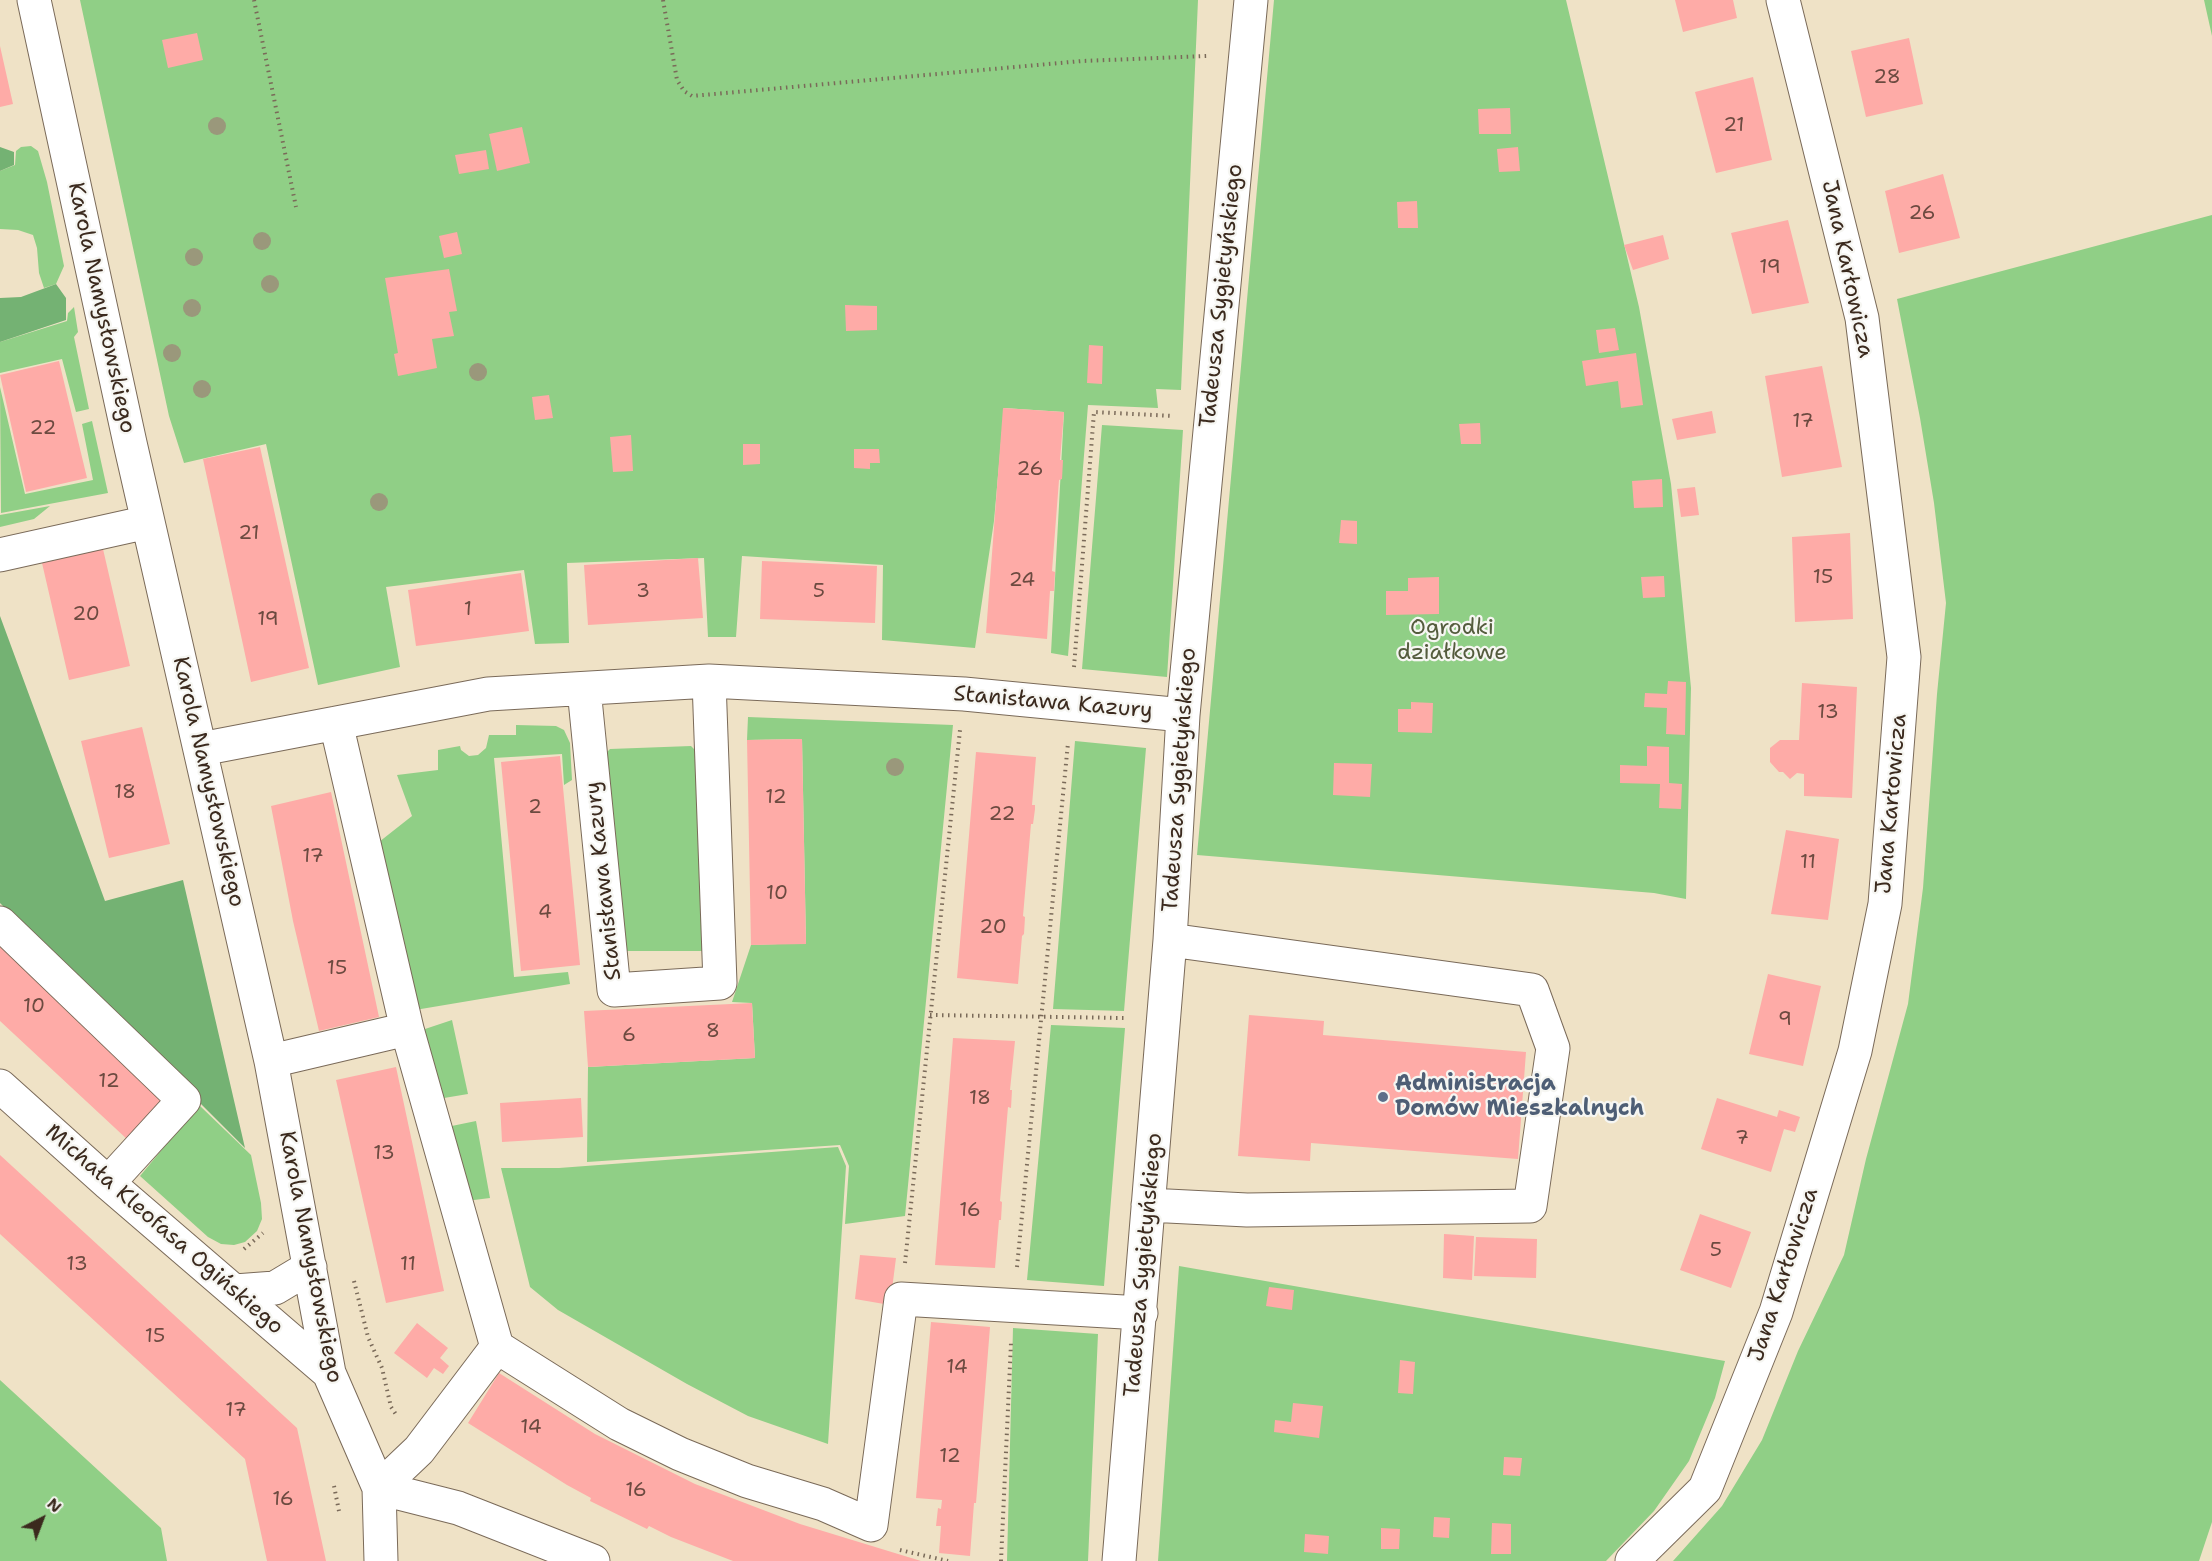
<!DOCTYPE html>
<html>
<head>
<meta charset="utf-8">
<style>
	body { margin:0 }
	#map { position:relative; width:2212px; height:1561px; overflow:hidden; background:#efe2c6; font-family:"Shantell Sans",sans-serif }
	canvas { display:block }
	.north { position:absolute; left:12px; top:1489px; width:60px; height:60px; -webkit-text-stroke:4px #f6f6f2; paint-order:stroke; rotate:42deg; font-size:16px; font-weight:700; line-height:24px; text-align:center; color:#3b2a1e }
	.north::after { content:''; display:block; margin:auto; width:21px; height:27px; background:#3b2a1e; clip-path:polygon(50% 0,100% 100%,50% 72%,0 100%) }
</style>
</head>
<body>
<div id="map">
<canvas width="2212" height="1561"></canvas>
<div class="north">N</div>
</div>
<script>
const c = document.querySelector('canvas').getContext('2d');
c.lineJoin = 'round';
function paint(path, color) {
  c.fillStyle = color;
  c.fill(path, 'evenodd');
}
function poly(rows) {
  const path = new Path2D();
  for (const r of rows) {
    path.moveTo(r[0], r[1]);
    for (let i = 2; i < r.length; i += 2) path.lineTo(r[i], r[i + 1]);
  }
  return path;
}
function strokePath(path, color, width, dash) {
  c.strokeStyle = color;
  c.lineWidth = width;
  c.lineCap = dash ? 'butt' : 'round';
  c.setLineDash(dash || []);
  c.stroke(path);
}
function drawText(font, color, halo, rows, align = 'center') {
  c.font = font + ' "Shantell Sans",sans-serif';
  c.lineWidth = 4.5;
  c.setLineDash([]);
  c.textBaseline = 'middle';
  c.strokeStyle = halo;
  c.fillStyle = color;
  for (const [text, x, y, turn = 0] of rows) {
    c.save();
    c.translate(x, y);
    c.rotate((+turn || 0) * Math.PI / 180);
    c.textAlign = isNaN(turn) ? turn : align;
    if (halo) c.strokeText(text, 0, 0);
    c.fillText(text, 0, 0);
    c.restore();
  }
}
paint(poly([
	[80,0,1198,0,1181,390,1156,389,1158,408,1088,405,1068,656,1051,653,1064,412,1004,408,994,521,975,648,882,640,883,565,742,556,736,637,708,637,704,558,567,563,569,643,535,644,524,570,386,587,400,667,318,685,266,444,184,463,169,416],
	[1274,0,1566,0,1639,307,1671,484,1691,688,1686,899,1654,893,1197,855],
	[2204,0,2212,0,2212,36],
	[31,146,38,151,47,182,64,266,56,284,44,288,39,273,37,248,33,235,18,230,0,229,0,171,15,165,16,151,21,147],
	[2212,215,2212,1522,2199,1561,1673,1561,1722,1506,1762,1440,1798,1351,1844,1255,1866,1159,1908,1004,1923,888,1937,694,1946,603,1934,503,1920,418,1897,299],
	[74,307,78,332,74,337,89,409,76,412,62,359,0,373,0,342,67,321,68,313],
	[0,387,25,494,93,480,82,424,92,421,108,493,1,513],
	[1102,425,1183,430,1167,677,1082,669],
	[50,506,34,519,0,527,0,515],
	[748,717,953,725,905,1216,845,1224,849,1166,840,1145,587,1162,588,1067,755,1058,752,1003,732,1002,751,945,806,943,802,739,747,740],
	[516,725,556,726,564,730,570,743,572,780,564,785,562,754,494,758,514,977,568,972,570,984,415,1010,379,842,412,816,397,775,438,770,438,750,460,746,461,750,469,756,478,755,486,748,489,735,516,735],
	[1075,741,1146,748,1124,1011,1053,1009],
	[691,746,701,756,705,951,621,951,600,759,610,749],
	[452,1020,468,1094,432,1100,416,1032],
	[1051,1025,1125,1028,1104,1286,1027,1280],
	[199,1105,251,1155,261,1203,262,1219,257,1231,245,1242,234,1245,221,1244,208,1237,140,1176],
	[476,1121,490,1198,458,1202,442,1128],
	[838,1147,846,1166,828,1444,748,1416,687,1384,558,1310,530,1287,501,1168,559,1168],
	[1179,1266,1725,1361,1715,1398,1689,1461,1654,1511,1606,1561,1158,1561],
	[1013,1328,1098,1334,1088,1561,1007,1561],
	[0,1380,161,1528,167,1561,0,1561]
]), '#90cf86');
paint(poly([
	[0,147,14,152,14,165,0,171],
	[56,284,66,298,66,320,0,342,0,298,21,297],
	[0,616,105,901,183,880,245,1148,0,903]
]), '#74b273');
paint(poly([
	[1675,0,1733,0,1737,18,1683,32],
	[197,33,203,60,168,68,162,40],
	[1909,38,1923,104,1866,117,1851,51],
	[0,46,13,104,0,107],
	[1753,77,1772,160,1716,173,1695,92],
	[1510,108,1511,134,1479,134,1478,109],
	[522,127,530,163,497,171,489,134],
	[1518,147,1520,171,1499,172,1497,149],
	[486,150,489,169,459,174,455,155],
	[1943,174,1960,238,1899,253,1885,191],
	[1417,201,1418,228,1398,228,1397,202],
	[1788,220,1809,303,1752,314,1731,233],
	[457,232,462,254,444,258,439,236],
	[1663,235,1669,259,1633,270,1624,245],
	[449,269,457,311,449,312,454,336,432,339,437,368,398,376,394,354,398,353,385,278],
	[845,305,877,306,877,330,846,331],
	[1615,328,1619,350,1599,353,1596,330],
	[1089,345,1103,346,1102,384,1087,383],
	[1636,353,1643,405,1621,408,1618,381,1586,386,1582,361],
	[59,361,87,478,26,492,0,375],
	[1822,366,1842,467,1782,477,1765,376],
	[549,395,553,418,535,420,532,397],
	[1003,408,1064,412,1060,460,1063,460,1062,479,1059,480,1052,571,1055,572,1054,591,1050,591,1047,639,986,633],
	[1712,411,1716,433,1677,440,1672,419],
	[1480,423,1481,444,1461,444,1459,424],
	[631,435,633,471,613,472,610,437],
	[743,444,760,444,760,464,743,465],
	[260,447,309,668,251,682,203,459],
	[854,449,879,449,880,463,870,463,870,469,854,468],
	[1662,479,1663,507,1634,508,1632,481],
	[1695,487,1699,515,1681,517,1677,489],
	[1341,520,1357,521,1357,544,1339,543],
	[1850,533,1853,619,1795,622,1792,537],
	[103,549,130,666,69,680,42,563],
	[698,558,703,618,588,625,584,565],
	[762,561,877,566,875,623,760,619],
	[521,573,529,631,416,646,408,590],
	[1664,576,1665,597,1643,598,1641,577],
	[1439,577,1439,614,1386,615,1386,591,1408,591,1408,578],
	[1668,681,1686,682,1685,735,1666,734,1667,708,1644,707,1645,693,1667,694],
	[1802,683,1857,687,1852,798,1804,796,1804,774,1797,773,1790,779,1783,772,1779,772,1770,762,1770,748,1780,740,1799,740],
	[1411,702,1433,703,1432,733,1398,732,1398,709,1411,709],
	[142,727,170,844,109,858,81,741],
	[802,739,806,944,751,945,747,740],
	[1647,746,1669,747,1669,783,1682,784,1681,809,1659,808,1660,784,1620,783,1620,765,1647,766],
	[976,752,1036,757,1032,805,1035,805,1035,809,1033,824,1031,824,1023,916,1025,917,1024,934,1022,936,1018,984,957,978],
	[560,756,580,965,521,971,501,762],
	[1334,763,1372,764,1370,797,1333,795],
	[331,792,379,1017,319,1031,293,921,271,806],
	[1786,830,1839,839,1828,920,1771,914],
	[0,944,168,1098,129,1141,0,1021],
	[1768,974,1821,986,1803,1066,1749,1054],
	[752,1003,755,1058,588,1067,584,1011],
	[1249,1015,1324,1021,1323,1035,1526,1052,1518,1159,1311,1143,1310,1161,1238,1156],
	[953,1038,1015,1041,1010,1090,1012,1090,1011,1108,1008,1107,1000,1201,1002,1202,1001,1220,999,1220,995,1268,935,1265],
	[396,1067,444,1291,386,1303,336,1080],
	[581,1098,583,1137,502,1142,500,1103],
	[1717,1098,1777,1117,1779,1110,1800,1117,1795,1132,1784,1129,1771,1172,1701,1149],
	[0,1155,297,1428,326,1561,267,1561,245,1459,0,1234],
	[1700,1214,1751,1232,1731,1288,1680,1270],
	[1444,1234,1474,1236,1472,1280,1443,1278],
	[1476,1237,1537,1239,1536,1278,1474,1276],
	[860,1255,896,1258,890,1305,855,1299],
	[1269,1287,1294,1290,1292,1310,1266,1306],
	[931,1322,990,1327,976,1503,974,1503,970,1556,939,1553,941,1526,936,1526,938,1508,941,1509,942,1500,916,1498],
	[417,1323,448,1348,440,1358,449,1366,443,1374,434,1368,427,1378,394,1353],
	[1400,1360,1415,1362,1413,1394,1398,1393],
	[499,1373,595,1434,695,1484,800,1524,921,1561,733,1561,671,1537,649,1526,647,1529,590,1501,591,1498,567,1485,468,1423],
	[1293,1403,1323,1406,1319,1438,1274,1432,1275,1420,1291,1422],
	[1504,1457,1522,1458,1520,1476,1503,1475],
	[1434,1517,1450,1518,1449,1538,1433,1537],
	[1492,1523,1511,1524,1511,1554,1491,1554],
	[1381,1528,1400,1529,1399,1549,1381,1549],
	[1305,1534,1329,1536,1328,1554,1304,1552]
]), '#feaba7');
const minor = poly([
	[34,0,130,443,271,1061,329,1373,379,1488,381,1561],
	[0,555,148,522],
	[584,689,614,990,720,983,709,681],
	[336,723,407,1029,497,1347],
	[201,749,488,694,709,681,964,694,1183,715],
	[0,923,184,1100,108,1183],
	[271,1061,407,1029],
	[0,1086,108,1183,329,1373],
	[1148,1205,1247,1210,1530,1206,1553,1048,1532,990,1170,940],
	[235,1291,275,1288,310,1267],
	[379,1488,419,1450,497,1347,619,1424,680,1454,747,1481,823,1504,871,1525,901,1299,1141,1313],
	[379,1488,458,1508,593,1561],
	[1119,1561,1170,940,1183,715,1251,0],
	[1632,1561,1705,1489,1776,1312,1855,1051,1885,904,1904,657,1862,318,1783,0]
]);
strokePath(minor, '#7a6a59', 35);
strokePath(poly([
	[254,0,296,207],
	[663,0,677,80,684,91,692,96,1082,61,1207,56],
	[1074,667,1094,412,1174,416],
	[930,1015,1124,1018],
	[244,1249,263,1233],
	[905,1263,960,730],
	[1017,1267,1068,743],
	[354,1281,368,1337,382,1368,391,1407,397,1416],
	[334,1486,339,1511],
	[900,1550,948,1561],
	[1001,1561,1011,1343]
]), '#7a6a59', 4, [1.5, 4.5]);
strokePath(minor, '#fff', 33);
c.fillStyle = '#9a987b';
for (const [x, y] of [
	[217,126],
	[262,241],
	[194,257],
	[270,284],
	[192,308],
	[172,353],
	[478,372],
	[202,389],
	[379,502],
	[895,767]
]) {
  c.beginPath();
  c.arc(x, y, 9, 0, 2 * Math.PI);
  c.fill();
}
for (const [x, y, r, color] of [
	[1383,1097,6,"#5c6f8a"]
]) {
  const dot = new Path2D();
  dot.arc(x, y, r, 0, 2 * Math.PI);
  c.fillStyle = color;
  c.fill(dot);
  strokePath(dot, '#f6f6f2', 2);
}
drawText('20px', '#6c4a40', null, [
	["28",1887,78],
	["21",1734,126],
	["26",1922,214],
	["19",1770,268],
	["17",1803,422],
	["22",43,429],
	["26",1030,470],
	["21",249,534],
	["15",1823,578],
	["24",1022,581],
	["3",643,592],
	["5",819,592],
	["1",468,610],
	["20",86,615],
	["19",268,620],
	["13",1828,713],
	["18",125,793],
	["12",776,798],
	["2",535,808],
	["22",1002,815],
	["17",313,857],
	["11",1808,863],
	["10",777,894],
	["4",545,913],
	["20",993,928],
	["15",337,969],
	["10",34,1007],
	["9",1785,1020],
	["8",713,1032],
	["6",629,1036],
	["12",109,1082],
	["18",980,1099],
	["7",1742,1139],
	["13",384,1154],
	["16",970,1211],
	["5",1716,1251],
	["13",77,1265],
	["11",408,1265],
	["15",155,1337],
	["14",957,1368],
	["17",236,1411],
	["14",531,1428],
	["12",950,1457],
	["16",636,1491],
	["16",283,1500]
]);
drawText('22px', '#3b2a1e', '#f6f6f2', [
	["Jana Karłowicza",1847,269,78],
	["Tadeusza Sygietyńskiego",1222,296,-84],
	["Karola Namysłowskiego",101,308,78],
	["Stanisława Kazury",1053,703,5],
	["Tadeusza Sygietyńskiego",1180,780,-86],
	["Karola Namysłowskiego",208,782,77],
	["Jana Karłowicza",1892,804,-85],
	["Stanisława Kazury",604,881,-96],
	["Michała Kleofasa Ogińskiego",164,1230,41],
	["Karola Namysłowskiego",310,1257,79],
	["Tadeusza Sygietyńskiego",1144,1265,-85],
	["Jana Karłowicza",1784,1275,-72]
]);
drawText('22px', '#545c3d', '#f6f6f2', [
	["Ogrodki",1452,628],
	["działkowe",1452,653]
]);
drawText('bold 22px', '#4e5e75', '#f6f6f2', [
	["Administracja",1395,1084],
	["Domów Mieszkalnych",1395,1109]
], 'left');
</script>
</body>
</html>
